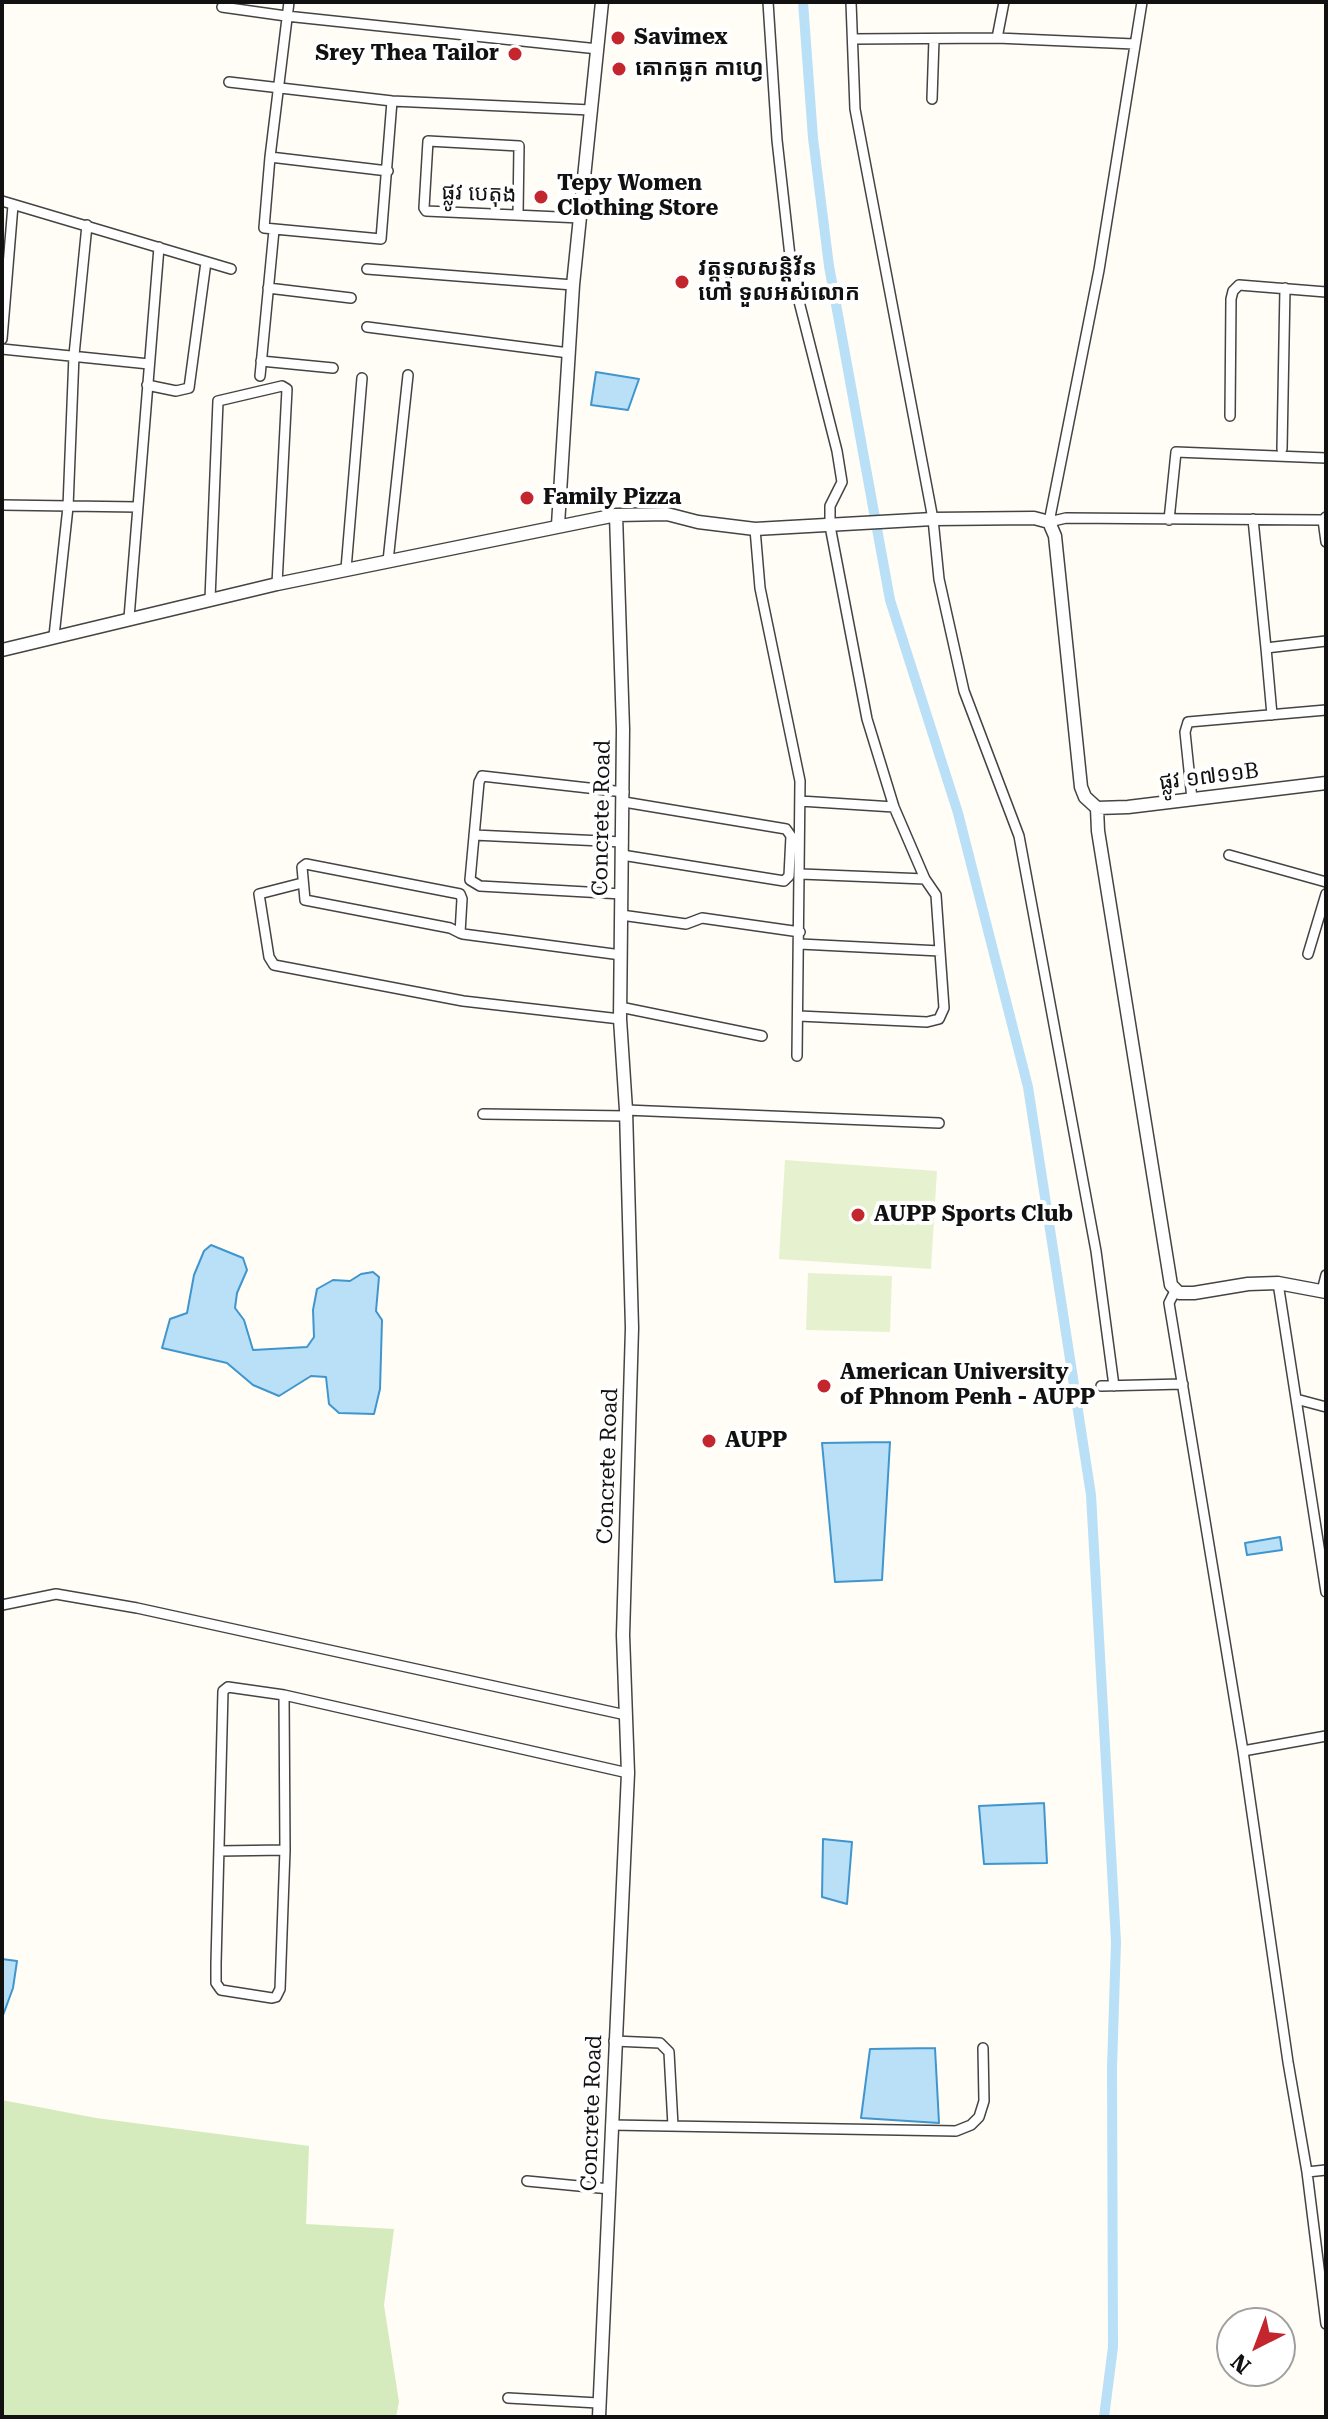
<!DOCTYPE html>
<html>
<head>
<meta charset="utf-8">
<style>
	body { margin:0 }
	#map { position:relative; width:1328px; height:2419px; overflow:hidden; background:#fffdf5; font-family:"Roboto Serif",serif }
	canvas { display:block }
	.frame { position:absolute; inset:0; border:4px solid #111; pointer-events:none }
	.north { position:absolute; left:1216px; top:2307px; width:80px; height:80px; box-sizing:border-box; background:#fff; border:2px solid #a0a0a0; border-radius:50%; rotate:222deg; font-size:22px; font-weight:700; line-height:32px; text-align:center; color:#111 }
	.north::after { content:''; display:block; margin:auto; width:28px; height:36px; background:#c4262e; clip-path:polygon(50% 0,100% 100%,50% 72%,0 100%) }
</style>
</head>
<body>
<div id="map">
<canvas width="1328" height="2419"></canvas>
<div class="frame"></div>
<div class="north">N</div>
</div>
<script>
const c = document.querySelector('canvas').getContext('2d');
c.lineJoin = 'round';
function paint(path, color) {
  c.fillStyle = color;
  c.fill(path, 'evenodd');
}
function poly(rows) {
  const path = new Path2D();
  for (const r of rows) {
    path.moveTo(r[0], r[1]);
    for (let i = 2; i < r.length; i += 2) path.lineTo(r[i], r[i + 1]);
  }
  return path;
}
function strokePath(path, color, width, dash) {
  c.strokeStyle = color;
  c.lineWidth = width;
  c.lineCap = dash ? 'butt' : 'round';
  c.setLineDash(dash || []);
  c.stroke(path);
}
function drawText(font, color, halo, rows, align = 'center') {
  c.font = font + ' "Roboto Serif","Noto Sans Khmer",serif';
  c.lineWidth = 8;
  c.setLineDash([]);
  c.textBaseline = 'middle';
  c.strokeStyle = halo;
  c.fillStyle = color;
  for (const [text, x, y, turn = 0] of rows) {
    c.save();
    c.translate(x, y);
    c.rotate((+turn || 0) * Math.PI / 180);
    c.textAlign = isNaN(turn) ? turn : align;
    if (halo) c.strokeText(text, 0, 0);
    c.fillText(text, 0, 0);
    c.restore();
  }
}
paint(poly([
	[2,2100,96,2118,309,2146,306,2224,394,2229,384,2305,399,2402,396,2417,2,2417]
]), '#d5ebbd');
paint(poly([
	[785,1160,937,1171,931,1269,779,1259],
	[808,1273,892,1276,890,1332,806,1330]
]), '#e6f2cf');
const water = poly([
	[596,372,639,379,628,410,591,405,596,372],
	[211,1245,243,1258,247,1270,237,1293,235,1308,244,1320,253,1350,307,1347,314,1337,313,1310,317,1289,333,1280,350,1281,361,1274,373,1272,379,1277,376,1311,382,1320,380,1389,374,1414,339,1413,329,1404,326,1377,311,1376,279,1396,253,1385,227,1363,162,1348,170,1319,187,1313,194,1275,204,1251,211,1245],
	[890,1442,882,1580,835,1582,822,1443,890,1442],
	[1280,1537,1282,1550,1247,1555,1245,1543,1280,1537],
	[1044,1803,1047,1863,984,1864,979,1806,1044,1803],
	[823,1839,852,1842,847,1904,822,1897,823,1839],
	[2,1959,17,1961,13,1988,2,2018,2,1959],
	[935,2048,939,2123,861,2118,870,2049,935,2048]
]);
paint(water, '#b9e0f7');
strokePath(water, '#3f96cf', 2);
strokePath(poly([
	[803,2,813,138,829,266,890,600,958,813,1028,1087,1091,1495,1116,1942,1112,2068,1113,2347,1104,2417]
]), '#b9e0f7', 10);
const minor = poly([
	[289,2,270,157,264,228,381,239,392,101],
	[768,2,777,140,792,274,837,451,842,482,830,506,830,526,867,719,894,807,925,879,936,895,944,1008,939,1019,927,1022,799,1016],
	[851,2,855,109,933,519,939,579,964,691,1019,836,1096,1251,1114,1386],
	[1142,2,1099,270,1049,522,1066,518,1323,520],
	[222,7,286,16,598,49],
	[997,38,1004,2],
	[853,39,997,38,1134,44],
	[229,82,392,101,591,110],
	[932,99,934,39],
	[270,157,388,171],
	[2,201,231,269],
	[518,214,519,146,428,141,424,208,426,211,581,218],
	[367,269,573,285],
	[268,288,351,298],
	[367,327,569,353],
	[2,339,13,205],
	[2,349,149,364],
	[261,361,333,368],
	[260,376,274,230],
	[147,385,176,391,189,388,206,262],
	[1230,416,1231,299,1233,291,1239,285,1326,292],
	[1282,449,1285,288],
	[2,505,137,507],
	[1326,517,1323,520,1326,542],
	[1253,519,1266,648,1326,641],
	[1169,520,1176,452,1326,458],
	[755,529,760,588,800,781,797,1056],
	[388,561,408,375],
	[346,569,362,378],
	[210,599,218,401,282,386,287,389,277,584],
	[129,618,159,247],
	[54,636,68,507,74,355,87,225],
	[1266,648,1272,715],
	[1192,799,1185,732,1188,722,1326,710],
	[800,801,894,807],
	[474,835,623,842],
	[622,855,784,881,789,876,791,836,786,829,624,802],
	[1229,855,1326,882],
	[801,874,925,879],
	[302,883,259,894,269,957,274,965,463,1001,620,1019],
	[622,894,480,886,470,880,479,782,482,776,624,792],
	[621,915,686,924,702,918,800,932],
	[460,933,462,899,460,894,306,864,302,867,305,900,450,928,460,933,463,934,621,955],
	[800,944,940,951],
	[1308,954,1326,894],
	[620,1007,762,1036],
	[626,1110,939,1123],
	[483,1114,627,1116],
	[1278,1283,1326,1592],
	[1175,1291,1169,1303,1243,1751,1288,2062,1307,2172,1326,2324],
	[1322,1291,1326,1275],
	[1101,1386,1183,1384],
	[1296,1399,1326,1407],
	[2,1605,56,1594,137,1608,626,1715],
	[284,1695,285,1850,280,1989,276,1997,272,1998,221,1990,216,1983,216,1963,223,1691,228,1687,284,1695,628,1773],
	[1243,1751,1326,1736],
	[219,1851,285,1850],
	[614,2041,660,2043,669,2052,673,2126],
	[611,2125,956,2131,971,2125,979,2117,984,2101,983,2048],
	[1307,2172,1326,2170],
	[527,2181,610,2189],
	[508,2398,598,2403]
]);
const tertiary = poly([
	[558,525,573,285,602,2],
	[2,650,277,584,616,515,667,514,698,522,755,529,933,519,1034,518,1049,522,1055,536,1081,787,1085,797,1097,808,1098,831,1171,1285,1179,1293,1194,1293,1248,1284,1278,1283,1326,1292],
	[1097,808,1128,807,1326,783],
	[599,2417,628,1773,623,1635,632,1328,626,1110,620,1019,623,729,616,515]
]);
strokePath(minor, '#444', 12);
strokePath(tertiary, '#444', 15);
strokePath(minor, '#fff', 9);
strokePath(tertiary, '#fff', 12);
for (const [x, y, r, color] of [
	[618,38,8,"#c4262e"],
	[515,54,8,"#c4262e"],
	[619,69,8,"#c4262e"],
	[541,197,8,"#c4262e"],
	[682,282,8,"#c4262e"],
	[527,498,8,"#c4262e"],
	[858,1215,8,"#c4262e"],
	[824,1386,8,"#c4262e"],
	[709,1441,8,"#c4262e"]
]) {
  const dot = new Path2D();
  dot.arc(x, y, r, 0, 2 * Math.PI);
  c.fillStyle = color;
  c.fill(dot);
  strokePath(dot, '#fff', 3);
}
drawText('bold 22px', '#111', '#fff', [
	["Savimex",634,38],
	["Srey Thea Tailor",499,54,"right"],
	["គោកធ្លក កាហ្វេ",635,69],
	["Tepy Women",557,184],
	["Clothing Store",557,209],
	["វត្តទូលសន្តិវ័ន",698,269],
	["ហៅ ទួលអស់លោក",698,294],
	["Family Pizza",543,498],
	["AUPP Sports Club",874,1215],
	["American University",840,1373],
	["of Phnom Penh - AUPP",840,1398],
	["AUPP",725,1441]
], 'left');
drawText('22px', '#111', '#fff', [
	["ផ្លូវ បេតុង",479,194,2],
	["ផ្លូវ ១៧១១B",1209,777,-7],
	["Concrete Road",602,818,-89],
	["Concrete Road",608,1466,-88],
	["Concrete Road",592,2113,-88]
]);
</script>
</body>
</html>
